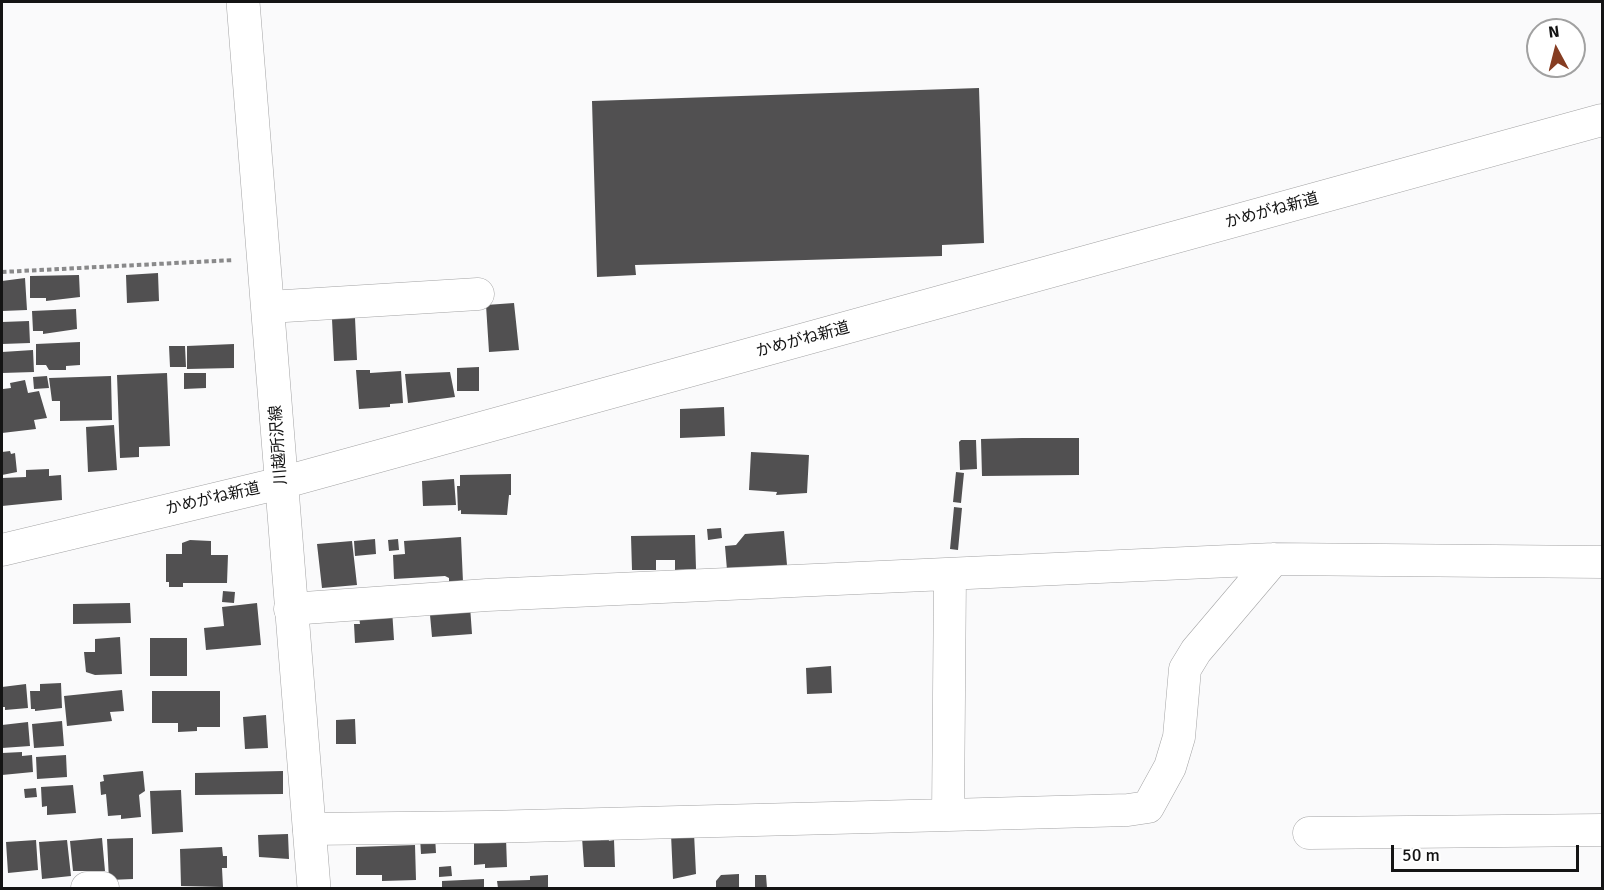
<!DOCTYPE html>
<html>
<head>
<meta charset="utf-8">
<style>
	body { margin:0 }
	#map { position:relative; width:1604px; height:890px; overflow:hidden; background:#fafafb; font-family:Signika,sans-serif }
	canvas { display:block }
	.frame { position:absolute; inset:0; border:3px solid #141414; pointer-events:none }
	.north { position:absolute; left:1526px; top:18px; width:60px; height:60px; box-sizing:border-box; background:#fff; border:2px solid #a1a1a1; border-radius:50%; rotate:353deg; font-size:16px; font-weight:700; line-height:24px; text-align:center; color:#141414 }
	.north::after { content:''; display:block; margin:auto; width:21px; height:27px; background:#863d22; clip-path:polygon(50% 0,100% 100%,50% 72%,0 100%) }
	.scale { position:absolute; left:1391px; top:845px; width:188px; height:27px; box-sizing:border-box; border:3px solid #141414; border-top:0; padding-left:8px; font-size:18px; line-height:21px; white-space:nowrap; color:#141414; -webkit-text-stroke:4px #fff; paint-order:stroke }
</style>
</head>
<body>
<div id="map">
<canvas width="1604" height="890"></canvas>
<div class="frame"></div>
<div class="north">N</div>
<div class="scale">50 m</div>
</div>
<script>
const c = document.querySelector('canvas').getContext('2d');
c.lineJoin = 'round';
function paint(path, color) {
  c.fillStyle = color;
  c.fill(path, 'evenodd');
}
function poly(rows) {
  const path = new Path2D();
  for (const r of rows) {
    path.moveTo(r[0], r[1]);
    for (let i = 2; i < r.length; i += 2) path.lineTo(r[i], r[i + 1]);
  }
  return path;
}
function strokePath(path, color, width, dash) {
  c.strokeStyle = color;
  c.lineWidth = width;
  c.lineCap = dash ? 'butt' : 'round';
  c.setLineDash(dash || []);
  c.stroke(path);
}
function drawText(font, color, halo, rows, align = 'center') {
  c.font = font + ' Signika,"Noto Sans JP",sans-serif';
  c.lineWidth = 6;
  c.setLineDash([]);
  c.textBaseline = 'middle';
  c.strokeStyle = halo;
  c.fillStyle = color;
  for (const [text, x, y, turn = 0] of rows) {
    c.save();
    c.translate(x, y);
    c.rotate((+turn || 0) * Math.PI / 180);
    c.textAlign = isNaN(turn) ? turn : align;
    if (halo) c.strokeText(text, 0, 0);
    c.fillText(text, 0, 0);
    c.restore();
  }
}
paint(poly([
	[979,88,984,243,942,245,942,256,635,265,636,275,597,277,592,101],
	[158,273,159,301,127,303,126,275],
	[79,275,80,297,46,301,46,298,30,298,30,276],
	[25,278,27,310,2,311,2,281],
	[514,303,519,350,489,352,486,305],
	[76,309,77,329,43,334,43,331,33,331,32,311],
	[355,318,357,360,334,361,332,319],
	[29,321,30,343,2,344,2,322],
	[80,342,80,365,66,366,66,370,49,370,46,365,36,365,36,344],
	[234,344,234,368,187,369,187,346],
	[169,346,185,346,186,367,170,367],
	[33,350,34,372,2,373,2,352],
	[479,367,479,391,457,391,457,368],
	[356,370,370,370,370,373,401,371,403,403,390,404,390,407,359,409],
	[450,372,455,397,408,403,405,374],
	[167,373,170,446,139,447,139,457,120,458,117,375],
	[184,373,206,373,206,388,184,389],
	[47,376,49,388,34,389,33,377],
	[111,376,112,420,60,421,60,401,52,401,49,378],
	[25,380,28,393,39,391,47,418,34,420,36,429,2,433,3,389,11,388,10,383],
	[724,407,725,436,680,438,680,409],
	[114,425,117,470,88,472,86,427],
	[1022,438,1079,438,1079,475,982,476,981,439],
	[961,440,976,440,977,469,960,470,959,442],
	[10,451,11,454,15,453,17,472,2,475,2,452],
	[751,452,809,455,807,493,776,495,777,492,749,490],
	[49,469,49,476,61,475,62,500,2,506,2,478,26,477,26,470],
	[956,472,964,473,961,503,953,502],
	[511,474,511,495,509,495,507,515,461,514,461,510,458,511,457,486,460,486,460,475],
	[454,479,456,505,423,506,422,481],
	[954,507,962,508,958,550,950,549],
	[721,528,722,538,708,540,707,529],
	[784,531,787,565,727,570,725,546,736,545,745,534],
	[695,535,696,569,675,570,675,560,656,560,656,570,632,570,631,536],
	[461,537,463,582,449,582,449,578,445,576,394,579,393,555,405,554,404,541],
	[375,539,376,554,355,556,354,541],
	[398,539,399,550,389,551,388,540],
	[190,540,211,541,211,555,228,555,227,583,183,583,183,587,169,587,169,582,166,582,166,554,182,554,182,543],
	[352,541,357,585,322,588,317,544],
	[223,591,235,592,234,603,222,602],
	[130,603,131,623,73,624,73,604],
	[257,603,261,645,206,650,204,628,224,626,222,607],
	[470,606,472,634,432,637,430,615],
	[392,609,394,640,355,643,354,624,360,624,359,616],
	[120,637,122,674,95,675,86,672,84,652,95,652,95,639],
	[150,638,187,638,187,676,150,676],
	[831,666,832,693,807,694,806,668],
	[61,683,62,708,35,711,35,709,31,709,30,691,40,691,40,684],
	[26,684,28,708,5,710,5,707,2,707,2,687],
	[122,690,124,711,110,712,112,721,67,726,64,696],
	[152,691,220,691,220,727,197,727,197,731,178,732,178,723,152,723],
	[266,715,268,748,245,749,243,717],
	[355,719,356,744,336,744,336,720],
	[62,721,64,746,34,748,32,724],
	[28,722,30,746,2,748,2,725],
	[22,752,22,756,32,755,33,772,2,775,2,753],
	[66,755,67,777,37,779,36,757],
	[143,771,145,791,139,795,141,817,121,819,121,815,108,816,106,794,101,795,100,782,104,781,103,775],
	[283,771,283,794,195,795,195,773],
	[73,785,76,813,47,815,47,806,42,807,41,787],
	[36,788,37,797,25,798,24,789],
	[181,790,183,832,152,834,150,791],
	[694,833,696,874,673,879,671,834],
	[288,834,289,859,259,857,258,835],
	[435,836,436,853,421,854,420,837],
	[608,836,609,841,614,840,615,867,584,867,582,837],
	[102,838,105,871,73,871,70,841],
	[133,838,133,879,109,880,107,839],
	[506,838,507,867,485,868,485,864,474,865,474,842],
	[36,840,38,870,8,873,6,842],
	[67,840,71,876,42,879,39,842],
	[415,845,416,880,382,881,382,875,356,875,356,847],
	[222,847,223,856,227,856,227,868,222,868,223,887,181,886,180,849],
	[451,866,452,876,439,877,439,867],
	[739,874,739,888,716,888,716,881,721,875],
	[548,875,548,888,498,888,497,881,530,880,530,876],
	[755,875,766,875,767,888,755,888],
	[484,879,484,888,442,888,442,881]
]), '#515051');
const minor = poly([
	[269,307,478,294],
	[2,550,281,483,1602,120],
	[290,609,487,595,1274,559,1602,562],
	[948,815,1128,810,1148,807,1170,767,1179,737,1185,669,1196,651,1274,559],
	[309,829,487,827,948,815,950,575],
	[1309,833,1602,830],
	[87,888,103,888]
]);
const major = poly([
	[243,2,314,888]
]);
strokePath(minor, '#a3a3a4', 33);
strokePath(major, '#a3a3a4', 34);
strokePath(poly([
	[2,272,234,260]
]), '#89898a', 4, [4.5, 3]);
strokePath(minor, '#fff', 32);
strokePath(major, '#fff', 33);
drawText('16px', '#141414', '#fff', [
	["かめがね新道",1272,211,-15],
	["かめがね新道",803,340,-15],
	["川越所沢線",279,445,-94],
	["かめがね新道",213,499,-13]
]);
</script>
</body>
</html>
